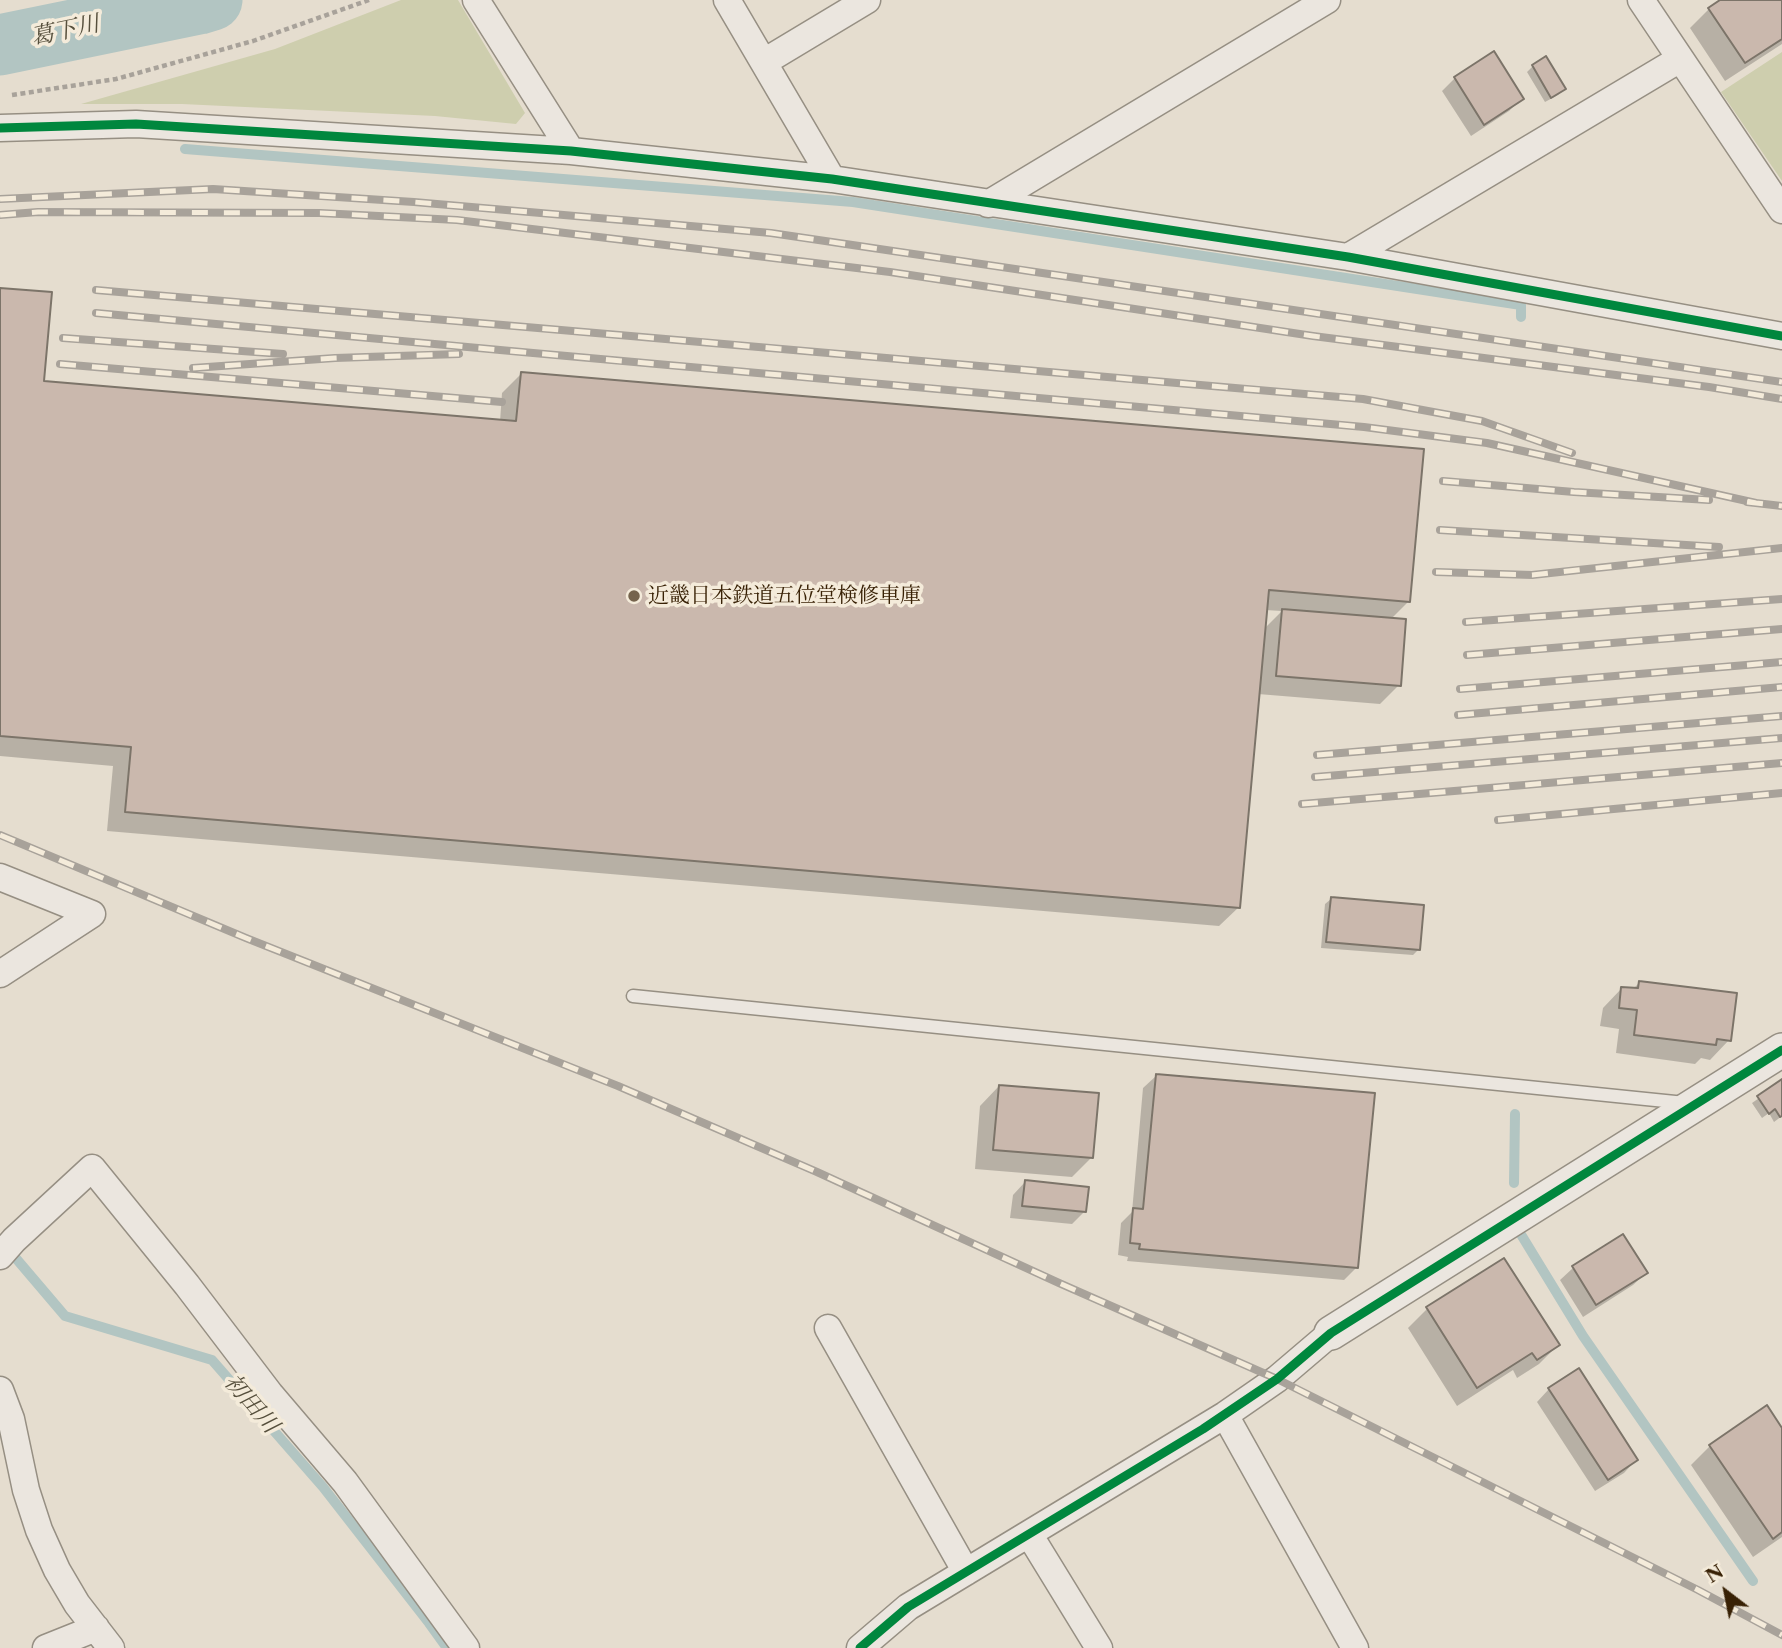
<!DOCTYPE html>
<html>
<head>
<meta charset="utf-8">
<style>
	body { margin:0 }
	#map { position:relative; width:1782px; height:1648px; overflow:hidden; background:#e5ddcf; font-family:"Libre Caslon Text",serif }
	canvas { display:block }
	.north { position:absolute; left:1691px; top:1557px; width:70px; height:70px; -webkit-text-stroke:5px #f4ebda; paint-order:stroke; rotate:328deg; font-size:19px; font-weight:700; line-height:28px; text-align:center; color:#382105 }
	.north::after { content:''; display:block; margin:auto; width:24px; height:32px; background:#382105; clip-path:polygon(50% 0,100% 100%,50% 72%,0 100%) }
</style>
</head>
<body>
<div id="map">
<canvas width="1782" height="1648"></canvas>
<div class="north">N</div>
</div>
<script>
const c = document.querySelector('canvas').getContext('2d');
c.lineJoin = 'round';
function paint(path, color) {
  c.fillStyle = color;
  c.fill(path, 'evenodd');
}
function poly(rows) {
  const path = new Path2D();
  for (const r of rows) {
    path.moveTo(r[0], r[1]);
    for (let i = 2; i < r.length; i += 2) path.lineTo(r[i], r[i + 1]);
  }
  return path;
}
function strokePath(path, color, width, dash) {
  c.strokeStyle = color;
  c.lineWidth = width;
  c.lineCap = dash ? 'butt' : 'round';
  c.setLineDash(dash || []);
  c.stroke(path);
}
function drawText(font, color, halo, rows, align = 'center') {
  c.font = font + ' "Libre Caslon Text","Noto Serif JP",serif';
  c.lineWidth = 7;
  c.setLineDash([]);
  c.textBaseline = 'middle';
  c.strokeStyle = halo;
  c.fillStyle = color;
  for (const [text, x, y, turn = 0] of rows) {
    c.save();
    c.translate(x, y);
    c.rotate((+turn || 0) * Math.PI / 180);
    c.textAlign = isNaN(turn) ? turn : align;
    if (halo) c.strokeText(text, 0, 0);
    c.fillText(text, 0, 0);
    c.restore();
  }
}
paint(poly([
	[401,0,458,0,525,113,516,124,435,116,182,104,81,104,275,49],
	[1782,52,1782,181,1721,92]
]), '#ceceae');
paint(poly([
	[1723,0,1782,0,1782,44,1725,81,1690,28,1709,9],
	[1493,54,1522,98,1509,111,1471,136,1442,91,1455,78],
	[1533,66,1564,89,1558,95,1545,102,1527,72],
	[0,289,42,382,500,422,502,393,522,373,1408,602,1391,619,1399,685,1380,704,1258,694,1239,907,1219,926,107,831,113,766,0,756],
	[1265,610,1282,611,1264,629],
	[1331,899,1419,949,1413,955,1321,948,1325,904],
	[1640,982,1729,1040,1710,1060,1701,1058,1695,1064,1616,1053,1619,1029,1600,1026,1603,1008,1622,988,1633,989],
	[1156,1076,1357,1267,1344,1280,1127,1261,1128,1257,1118,1255,1121,1223,1132,1212,1143,1088],
	[1782,1082,1782,1116,1774,1122,1769,1113,1762,1118,1752,1103],
	[999,1086,1091,1158,1072,1177,975,1169,980,1106],
	[1025,1182,1085,1211,1072,1224,1010,1218,1013,1195],
	[1622,1237,1646,1273,1633,1285,1583,1317,1560,1280,1573,1268],
	[1503,1260,1558,1345,1539,1364,1517,1378,1513,1370,1457,1406,1408,1328,1427,1309],
	[1549,1389,1636,1460,1624,1473,1595,1491,1537,1402],
	[1782,1431,1782,1537,1753,1557,1691,1465,1710,1446]
]), '#0003');
strokePath(poly([
	[185,149,853,202,1521,305,1521,317],
	[1514,1183,1515,1114],
	[1514,1223,1583,1336,1753,1581],
	[8,1249,65,1316,212,1360,323,1487,429,1623,447,1648]
]), '#b2c5c2', 10);
strokePath(poly([
	[0,45,199,4,212,0]
]), '#b2c5c2', 61);
const building = poly([
	[1720,0,1782,0,1782,39,1745,63,1708,8,1720,0],
	[1494,51,1524,99,1484,125,1454,77,1494,51],
	[1546,56,1566,89,1551,98,1532,65,1546,56],
	[0,288,52,292,44,381,516,421,521,372,1424,449,1410,602,1269,590,1240,908,125,812,131,747,0,736,0,288],
	[1282,609,1406,619,1401,686,1276,676,1282,609],
	[1331,897,1424,905,1420,950,1326,942,1331,897],
	[1639,981,1737,993,1731,1041,1717,1039,1716,1045,1634,1035,1637,1010,1619,1008,1621,987,1638,988,1639,981],
	[1156,1074,1375,1093,1358,1268,1139,1249,1140,1244,1130,1243,1133,1208,1143,1209,1156,1074],
	[1782,1079,1782,1116,1780,1117,1775,1109,1769,1114,1757,1096,1782,1079],
	[999,1085,1099,1093,1093,1158,993,1150,999,1085],
	[1025,1180,1089,1187,1086,1212,1022,1206,1025,1180],
	[1623,1234,1648,1273,1596,1305,1572,1266,1623,1234],
	[1504,1258,1560,1345,1537,1360,1532,1353,1477,1388,1426,1307,1504,1258],
	[1579,1368,1638,1460,1608,1480,1548,1388,1579,1368],
	[1767,1405,1782,1428,1782,1532,1773,1539,1709,1445,1767,1405]
]);
paint(building, '#cab8ad');
strokePath(building, '#7c7469', 2);
const service = poly([
	[633,996,1685,1103]
]);
const minor = poly([
	[476,0,571,151],
	[727,0,832,179],
	[1641,0,1782,210],
	[764,62,867,0],
	[0,128,136,124,571,151,832,179,1348,257,1782,336],
	[988,204,1327,0],
	[1348,257,1680,59],
	[0,877,92,914,0,974],
	[0,1256,14,1240,92,1168,187,1285,270,1394,345,1482,466,1648],
	[828,1328,966,1572],
	[0,1390,11,1419,26,1490,39,1530,57,1570,77,1604,111,1648],
	[1225,1415,1355,1648],
	[1029,1534,1099,1648],
	[46,1648,96,1628],
	[860,1648,908,1607,1225,1415,1277,1379,1331,1333]
]);
const tertiary = poly([
	[1331,1333,1782,1050]
]);
strokePath(service, '#968f83', 15);
strokePath(minor, '#968f83', 29);
strokePath(tertiary, '#968f83', 36);
strokePath(poly([
	[12,95,116,79,253,41,369,0]
]), '#a8a29a', 4.5, [5, 3.5]);
strokePath(service, '#ebe6df', 12);
strokePath(minor, '#ebe6df', 26);
strokePath(tertiary, '#ebe6df', 33);
const rail = poly([
	[0,199,213,189,414,202,771,233,1782,382],
	[0,215,38,212,320,213,457,220,890,272,1313,336,1709,387,1782,399],
	[96,290,1363,399,1482,421,1572,453],
	[96,313,522,352,1364,427,1487,443,1756,503],
	[63,338,283,354],
	[60,364,502,402],
	[193,368,335,358,459,354],
	[1443,481,1574,492,1709,500],
	[1747,502,1782,506],
	[1440,530,1719,547],
	[1436,572,1532,575,1782,548],
	[1466,622,1782,599],
	[1467,655,1782,629],
	[1460,689,1782,662],
	[1458,715,1782,687],
	[1317,755,1782,716],
	[1315,777,1782,738],
	[1302,804,1782,763],
	[1498,820,1782,793],
	[0,835,246,938,618,1086,817,1172,1059,1283,1277,1379,1698,1590,1782,1635]
]);
strokePath(rail, '#a8a29a', 8);
strokePath(rail, '#f4ebda', 5, [16]);
strokePath(poly([
	[0,128,136,124,571,151,832,179,1348,257,1782,336],
	[860,1648,908,1607,1203,1429,1277,1379,1331,1333,1782,1050]
]), '#00873e', 9);
for (const [x, y, r, color] of [
	[634,596,7,"#75634c"]
]) {
  const dot = new Path2D();
  dot.arc(x, y, r, 0, 2 * Math.PI);
  c.fillStyle = color;
  c.fill(dot);
  strokePath(dot, '#f4ebda', 2.5);
}
drawText('21px', '#382105', '#f4ebda', [
	["近畿日本鉄道五位堂検修車庫",648,596]
], 'left');
drawText('italic 23px', '#564f3c', '#f4ebda', [
	["葛下川",65,31,-12],
	["初田川",251,1404,49]
]);
</script>
</body>
</html>
